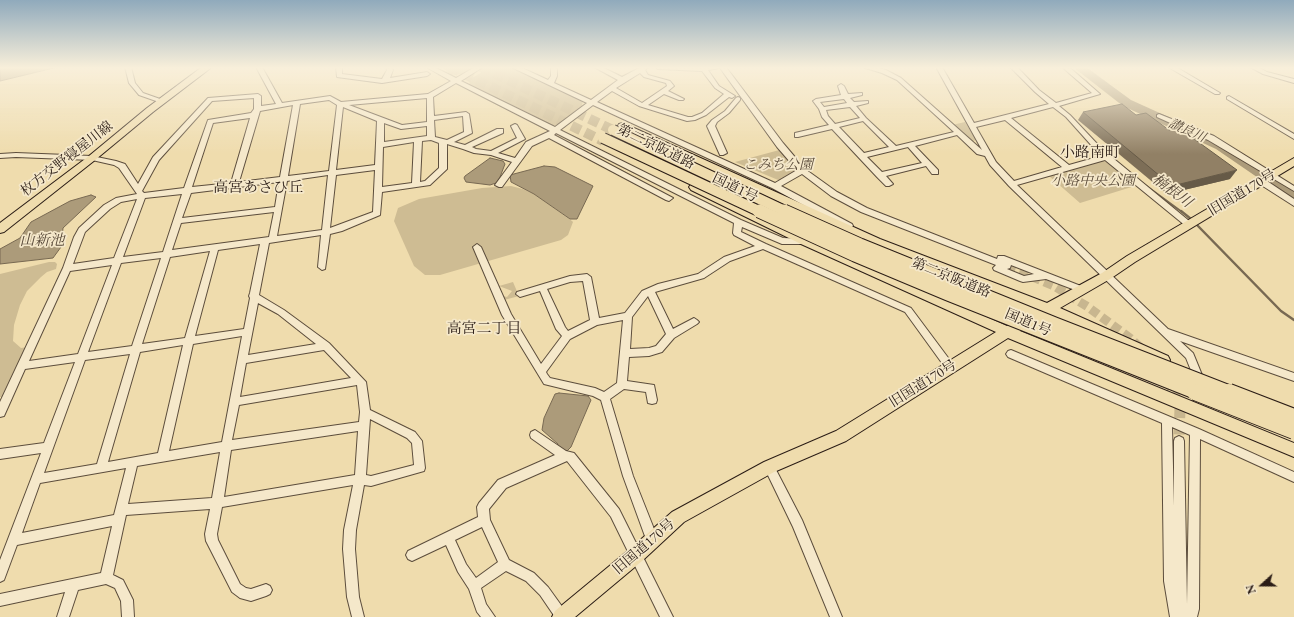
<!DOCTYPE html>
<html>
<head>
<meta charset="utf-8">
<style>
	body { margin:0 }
	#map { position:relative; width:1294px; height:617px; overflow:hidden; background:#efdcad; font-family:"EB Garamond",serif }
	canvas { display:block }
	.north { position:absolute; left:1242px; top:565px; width:40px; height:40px; -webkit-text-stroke:3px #f5e8ca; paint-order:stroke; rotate:249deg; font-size:11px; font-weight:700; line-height:16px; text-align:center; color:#2b1d16 }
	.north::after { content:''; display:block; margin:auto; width:14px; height:18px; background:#2b1d16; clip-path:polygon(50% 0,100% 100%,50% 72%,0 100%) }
</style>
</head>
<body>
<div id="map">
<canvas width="1294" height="617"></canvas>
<div class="north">N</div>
</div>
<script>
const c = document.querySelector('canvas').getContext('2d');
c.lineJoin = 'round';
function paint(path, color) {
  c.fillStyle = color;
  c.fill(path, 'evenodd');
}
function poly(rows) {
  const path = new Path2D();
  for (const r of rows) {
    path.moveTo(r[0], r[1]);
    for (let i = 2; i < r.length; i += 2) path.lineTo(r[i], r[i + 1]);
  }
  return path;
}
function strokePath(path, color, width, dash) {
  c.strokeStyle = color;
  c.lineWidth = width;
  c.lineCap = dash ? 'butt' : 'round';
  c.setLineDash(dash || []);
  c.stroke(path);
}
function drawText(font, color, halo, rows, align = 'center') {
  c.font = font + ' "EB Garamond","Noto Serif JP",serif';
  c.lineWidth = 3.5;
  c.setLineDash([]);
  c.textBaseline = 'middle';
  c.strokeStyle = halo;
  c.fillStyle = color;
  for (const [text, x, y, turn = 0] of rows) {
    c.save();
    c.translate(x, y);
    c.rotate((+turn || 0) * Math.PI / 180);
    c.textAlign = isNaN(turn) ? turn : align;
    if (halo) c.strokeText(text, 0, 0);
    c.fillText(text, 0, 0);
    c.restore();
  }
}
paint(poly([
	[442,67,474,67,462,74,451,75],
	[491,67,508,67,583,100,582,106,556,125,549,125,469,85,470,79],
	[965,122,976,140,970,142,952,125],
	[783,149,802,171,783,182,735,162],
	[1102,161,1107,162,1138,185,1080,203,1049,176],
	[511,186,523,189,534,194,572,221,573,222,568,235,561,240,440,275,425,275,414,266,394,221,398,208,419,199,482,188],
	[49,262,55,262,57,264,56,269,47,272,41,277,27,291,20,305,14,325,13,341,21,348,28,347,3,397,0,397,0,274],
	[513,282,519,296,504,300,503,296,507,297,512,291,499,286]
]), '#cebc93');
const water = poly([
	[0,67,58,67,0,81,0,67],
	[490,158,503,161,505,164,500,177,496,183,490,185,466,182,464,178,465,176,490,158],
	[544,166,555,167,593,186,577,219,570,219,534,194,511,182,510,175,544,166],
	[91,195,96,197,63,228,61,247,53,258,0,264,0,249,20,238,31,222,70,201,91,195],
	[559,393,588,396,591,400,571,447,566,452,557,446,558,444,542,430,544,418,555,394,559,393]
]);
paint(water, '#ac9b7a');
strokePath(water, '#786952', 1);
strokePath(poly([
	[1141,182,1182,212]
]), '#786952', 2);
strokePath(poly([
	[1181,211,1191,219],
	[1198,226,1281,311,1294,320]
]), '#786952', 2.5);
paint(poly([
	[1073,67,1086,67,1131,100,1226,143,1294,190,1294,201,1289,199,1216,149,1123,106,1073,67]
]), '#ac9b7a');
strokePath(poly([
	[1007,266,1054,286,1088,307,1130,338,1142,349],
	[1167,381,1174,393]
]), '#c8b68f', 9, [9, 4.5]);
strokePath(poly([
	[1173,392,1180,408,1179,441]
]), '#c8b68f', 11, [11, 5.5]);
strokePath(poly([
	[450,67,603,141],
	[481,67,613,130]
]), '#c8b68f', 10, [10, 5]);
const minor = poly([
	[125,67,131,67,135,83,143,93,163,100,163,102,159,102,139,95,129,83,125,67],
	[256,67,262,67,282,103,330,96,341,102,428,94,451,81,426,67,434,67,456,78,475,67,483,67,461,81,555,127,587,103,511,67,520,67,548,80,551,76,551,67,557,67,557,76,554,83,591,100,618,80,594,67,602,67,622,77,641,67,649,67,645,70,648,75,670,81,674,86,668,91,684,99,683,100,679,100,664,94,648,105,688,117,692,117,702,113,724,94,715,88,702,71,658,69,655,67,726,67,783,143,805,169,837,192,867,208,997,259,998,256,1004,256,1086,288,1087,290,1083,293,1046,279,1023,282,1020,281,994,270,993,268,996,265,861,212,831,196,802,174,781,186,852,224,853,226,849,229,846,228,772,188,593,105,560,130,741,220,783,238,808,239,809,241,805,244,782,244,742,227,741,232,766,244,911,308,955,367,953,370,950,371,947,370,905,312,763,249,730,261,704,278,655,292,673,329,694,318,697,320,699,322,697,324,674,338,662,352,649,356,629,357,627,381,654,385,657,400,656,403,652,404,648,403,646,392,624,389,610,399,633,476,658,539,656,543,652,545,648,543,646,539,623,476,601,400,593,396,544,384,502,315,473,247,477,244,481,247,511,314,541,364,562,336,556,329,540,291,520,297,516,294,517,292,570,276,587,274,591,277,599,318,625,313,642,291,658,284,698,274,724,257,755,246,734,235,733,233,734,223,556,133,554,135,673,198,669,201,666,200,549,138,532,146,502,187,499,187,495,185,512,162,491,155,474,153,463,149,447,144,447,169,430,185,382,192,380,215,342,231,330,234,325,269,322,270,318,267,321,235,269,243,259,295,284,310,329,343,366,382,370,410,415,432,422,441,425,468,424,471,371,486,364,485,356,530,355,549,359,597,364,617,352,617,347,597,343,549,344,530,353,485,222,507,217,534,218,540,240,584,246,588,251,589,266,584,270,586,272,590,270,594,266,596,251,601,240,598,232,592,206,541,205,534,210,509,126,515,113,575,123,580,133,600,134,617,122,617,121,601,115,588,106,584,78,590,69,617,57,617,65,592,0,606,0,594,101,573,112,526,17,545,4,580,0,582,0,560,41,453,0,459,0,449,44,443,75,362,25,369,4,416,0,417,0,402,63,268,74,237,79,228,104,205,116,198,137,194,119,168,114,165,92,160,16,157,0,158,0,154,16,153,92,156,116,161,125,164,138,184,153,157,208,98,258,94,261,96,261,106,276,104,256,67],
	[720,68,777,147,797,170,775,183,597,102,612,91,639,106,687,121,695,120,706,115,729,97,732,98,735,96,719,86,708,70,720,68],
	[640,73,644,77,666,83,667,86,642,103,616,88,640,73],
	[456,83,550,131,526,142,515,158,498,153,525,139,517,125,515,124,511,126,517,138,491,151,476,149,472,147,503,133,503,129,497,129,465,145,454,142,472,133,469,114,466,112,434,116,433,97,456,83],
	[254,98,254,109,251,113,208,120,184,188,144,193,142,191,159,160,212,101,254,98],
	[427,98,427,122,402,125,349,105,427,98],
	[329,100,337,105,329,171,288,176,300,104,329,100],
	[293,105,280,177,239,182,260,111,293,105],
	[343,107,377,121,375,165,336,170,343,107],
	[463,116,464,132,447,140,435,137,434,120,463,116],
	[250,118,231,183,192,187,213,123,250,118],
	[384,123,401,129,427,126,427,136,384,142,384,123],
	[431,140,439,143,439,168,425,181,420,182,422,141,431,140],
	[414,142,412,183,382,187,383,147,414,142],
	[375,170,373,212,330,228,336,175,375,170],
	[328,175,322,230,277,236,287,181,328,175],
	[279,182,275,207,182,218,191,193,279,182],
	[182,194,163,252,123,257,145,198,182,194],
	[137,199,114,258,73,264,85,232,110,209,121,202,137,199],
	[274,212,269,237,172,250,181,223,274,212],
	[260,244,250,293,249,296,250,298,244,329,195,336,218,250,260,244],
	[210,251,185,338,142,344,170,257,210,251],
	[161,258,132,346,88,352,121,263,161,258],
	[112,265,78,354,29,361,70,271,112,265],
	[1011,265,1034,274,1024,276,1007,269,1010,268,1011,265],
	[583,281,590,320,568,331,565,327,547,289,570,282,583,281],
	[648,296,666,334,656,346,649,348,630,349,632,317,648,296],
	[258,303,278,314,316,344,248,355,258,303],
	[623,320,617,383,604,392,595,388,550,378,547,374,546,372,570,339,597,325,623,320],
	[242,336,222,442,169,451,193,344,242,336],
	[183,345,158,453,108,462,140,352,183,345],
	[324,350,351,378,240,397,246,363,324,350],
	[130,354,97,464,44,473,85,360,130,354],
	[357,385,360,412,359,422,232,440,239,405,357,385],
	[370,419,407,438,412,443,414,465,371,476,366,475,370,419],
	[358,431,355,475,224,497,231,450,358,431],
	[220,452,212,498,128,504,137,466,220,452],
	[126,468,114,515,22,533,40,483,126,468],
	[336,67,342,67,342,74,382,79,387,70,386,67,392,67,393,70,390,78,427,72,430,74,427,76,382,83,337,77,336,67],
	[862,67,875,67,886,70,901,78,982,150,936,67,942,67,974,123,1049,104,1035,92,1010,67,1017,67,1039,90,1056,103,1092,93,1062,67,1069,67,1100,94,1059,106,1070,115,1102,149,1194,225,1190,228,1187,227,1105,160,1017,185,1168,329,1294,373,1294,381,1180,341,1193,353,1202,375,1200,378,1197,379,1194,378,1186,358,1009,186,990,165,985,156,977,154,957,135,915,146,938,170,938,174,932,174,926,166,886,176,893,184,889,186,886,186,877,177,832,129,798,137,795,137,795,133,829,125,822,117,819,109,813,101,816,99,841,95,838,86,841,84,844,86,848,94,862,93,862,95,850,98,854,102,868,101,868,103,856,106,866,118,896,146,954,132,897,80,882,73,862,67],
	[844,99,847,103,824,107,820,102,844,99],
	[850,107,860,118,835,124,828,116,826,110,850,107],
	[1053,107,1066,117,1101,156,1069,165,1011,118,1053,107],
	[1005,120,1062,167,1014,181,996,162,976,127,1005,120],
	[863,121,889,147,864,153,839,127,863,121],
	[908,147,922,163,882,172,867,157,908,147],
	[1168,67,1176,67,1220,93,1219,94,1215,94,1168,67],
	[1250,67,1258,67,1267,72,1294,79,1294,83,1263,74,1250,67],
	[1229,96,1294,134,1294,139,1227,99,1227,97,1229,96],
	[738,97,740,98,740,100,729,113,717,122,715,126,727,153,723,155,720,155,707,126,712,120,725,111,736,98,738,97],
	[1159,114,1214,136,1294,186,1294,191,1208,140,1157,117,1157,115,1159,114],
	[1258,179,1264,179,1294,199,1294,206,1258,183,1258,179],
	[1011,350,1199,429,1294,472,1294,482,1200,439,1199,609,1197,617,1170,617,1164,581,1162,423,1008,357,1006,354,1008,351,1011,350],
	[1172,427,1190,435,1187,604,1184,441,1183,438,1179,436,1175,438,1174,441,1174,506,1172,427],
	[535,430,566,451,574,453,619,509,673,617,660,617,611,517,567,461,506,488,489,509,490,520,509,560,534,573,548,587,566,612,568,617,555,617,540,595,526,581,506,571,481,588,486,604,495,617,481,617,477,612,469,589,458,572,446,545,412,561,408,559,406,555,408,551,478,517,477,507,479,503,498,480,555,455,531,438,530,435,531,432,535,430],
	[482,527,498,562,476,578,466,564,455,540,482,527],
	[769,462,773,464,802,520,842,617,830,617,793,527,764,467,765,464,769,462]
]);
const major = poly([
	[202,67,212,67,153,112,95,160,4,232,0,233,0,223,89,156,147,108,202,67]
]);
const highway = poly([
	[623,123,880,239,1047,303,1102,273,1127,256,1294,158,1294,166,1135,262,1110,279,1060,308,1168,356,1170,360,1168,364,1163,366,1158,364,1049,314,1020,331,1294,443,1294,457,1008,338,846,441,774,472,684,522,642,561,575,617,552,617,555,611,630,549,672,512,764,462,836,431,996,332,801,244,691,190,689,187,691,184,699,184,809,238,1007,326,1036,309,872,245,619,128,618,126,619,124,623,123]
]);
strokePath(minor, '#5c4d3c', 2);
strokePath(major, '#2b1d16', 2);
strokePath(highway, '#2b1d16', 2);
paint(minor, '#f5e8ca');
paint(major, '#efdcad');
paint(highway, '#efdcad');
const highwayBridgeFar2 = poly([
	[613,130,787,212],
	[603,138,761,212]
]);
const highwayBridgeFar1 = poly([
	[759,211,855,255,948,294,1197,393],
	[784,211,860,245,1055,324,1232,393]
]);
const highwayBridge = poly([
	[1195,392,1294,431],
	[1229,392,1294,417]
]);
strokePath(highwayBridgeFar2, '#2b1d16', 12, []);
strokePath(highwayBridgeFar1, '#2b1d16', 15, []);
strokePath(highwayBridge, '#2b1d16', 18, []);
strokePath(highwayBridgeFar2, '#efdcad', 10);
strokePath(highwayBridgeFar1, '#efdcad', 13);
strokePath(highwayBridge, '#efdcad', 16);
paint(poly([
	[1083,112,1230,179,1167,194,1078,120]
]), '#7d6e57');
paint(poly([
	[1237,170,1230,179,1167,194,1172,186]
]), '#665a47');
const building = poly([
	[1122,104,1136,115,1146,113,1169,130,1179,128,1237,170,1172,186,1083,112,1122,104]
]);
paint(building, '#918065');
strokePath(building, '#665a47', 1);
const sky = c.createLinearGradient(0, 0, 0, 154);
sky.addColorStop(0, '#90aabc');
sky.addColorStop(0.44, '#f8efda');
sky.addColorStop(1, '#f8efda00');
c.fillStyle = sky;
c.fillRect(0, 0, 1294, 154);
drawText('italic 13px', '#584939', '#f5e8ca', [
	["讃良川",1187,131,24]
]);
drawText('14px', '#2b1d16', '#f5e8ca', [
	["第二京阪道路",656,147,26],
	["枚方交野寝屋川線",67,159,-38],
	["国道1号",735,188,26],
	["旧国道170号",1242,193,-31],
	["第二京阪道路",951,278,22],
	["国道1号",1028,323,23],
	["旧国道170号",923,384,-32],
	["旧国道170号",644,547,-41]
]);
drawText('italic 14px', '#5c4d3c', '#f5e8ca', [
	["こみち公園",778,165],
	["小路中央公園",1093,181]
]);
drawText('15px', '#2b1d16', '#f5e8ca', [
	["小路南町",1090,153],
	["高宮あさひ丘",258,188],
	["高宮二丁目",484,329]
]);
drawText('italic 15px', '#584939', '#f5e8ca', [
	["楠根川",1172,191,37],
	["山新池",42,241]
]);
</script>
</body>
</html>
